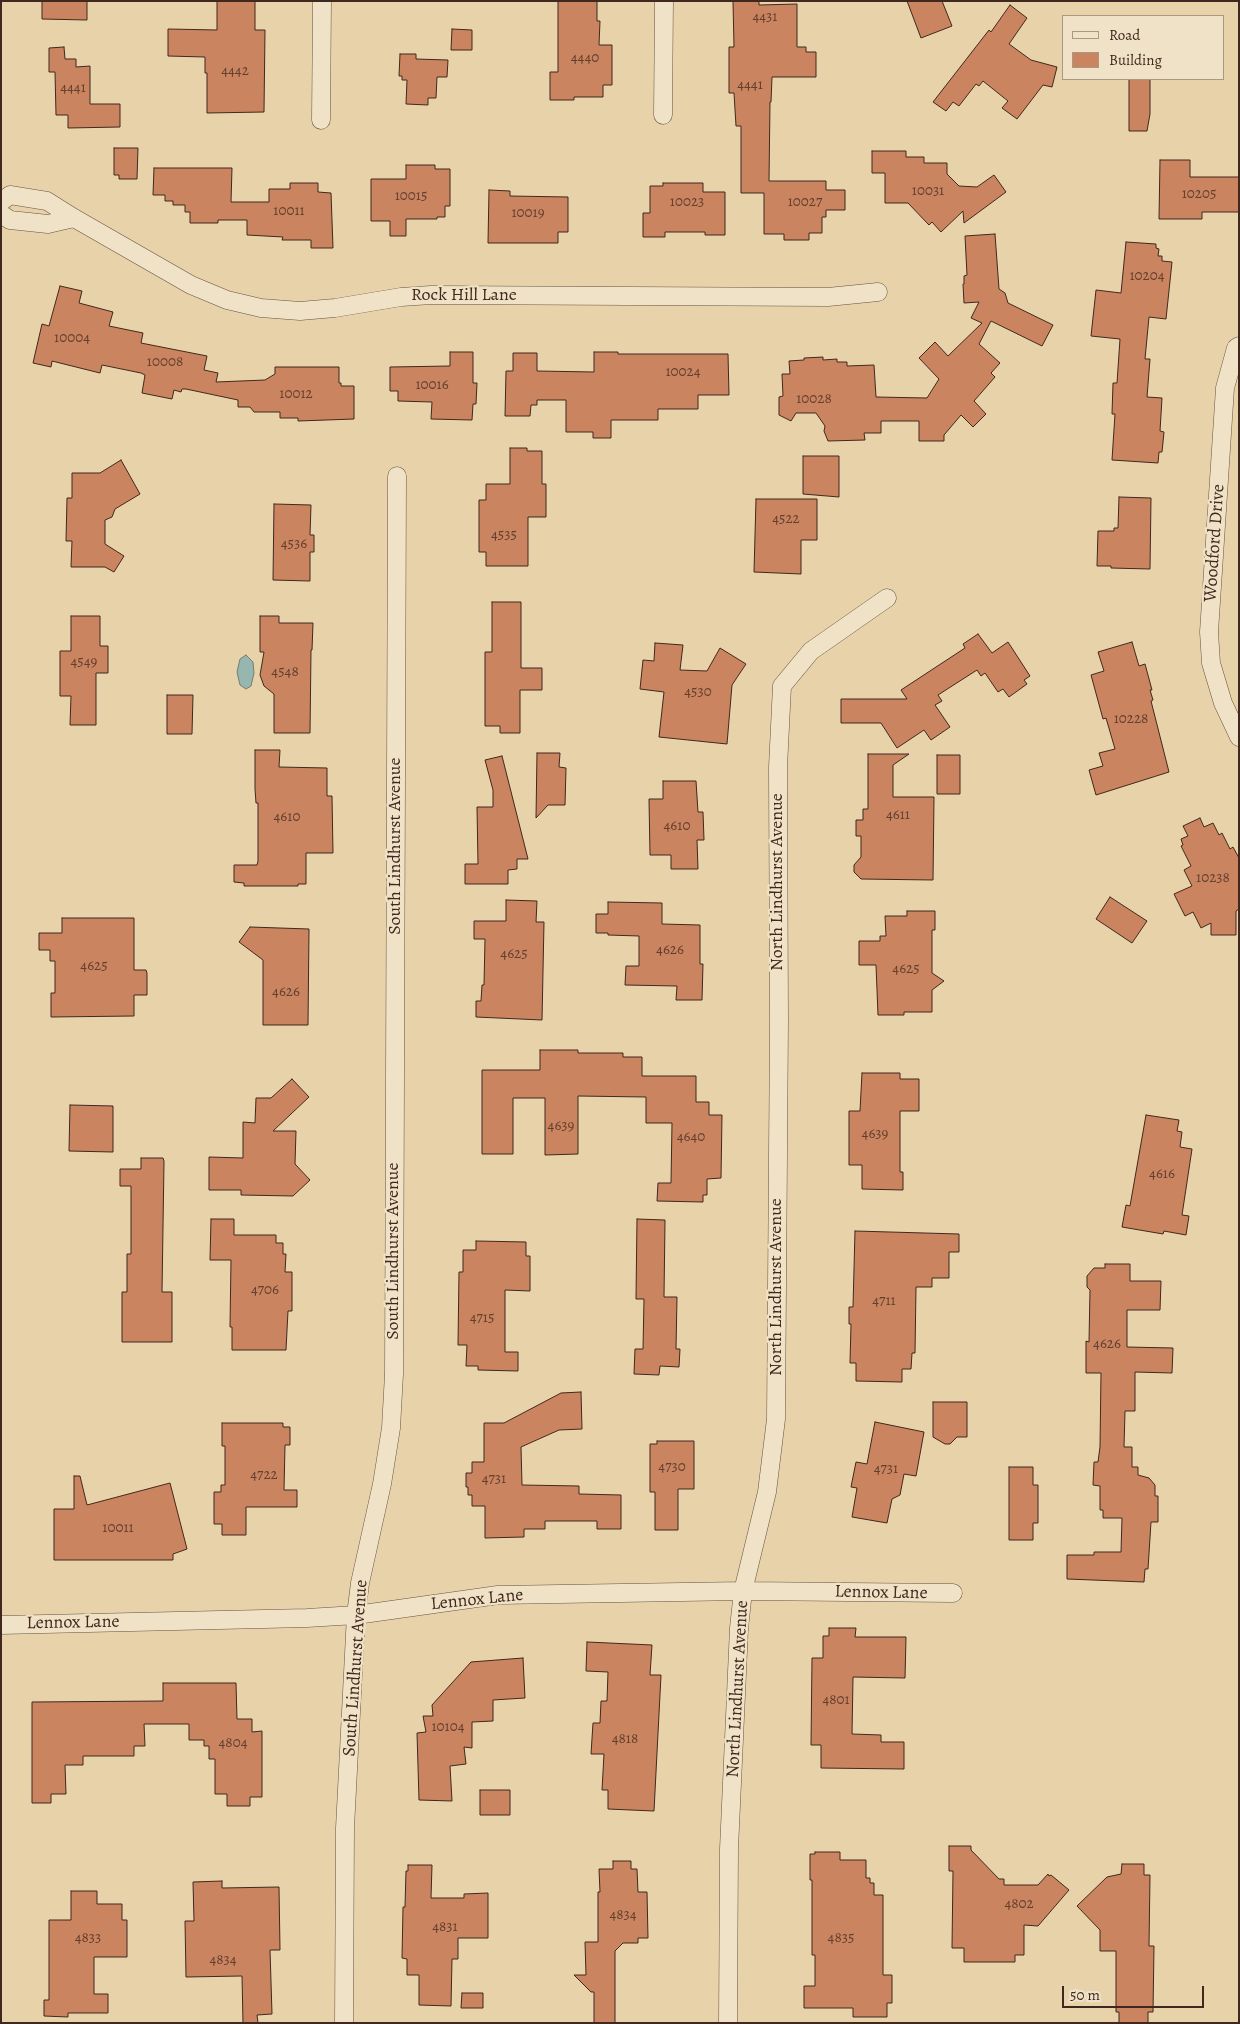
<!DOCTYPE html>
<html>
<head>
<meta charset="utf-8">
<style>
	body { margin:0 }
	#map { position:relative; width:1240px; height:2024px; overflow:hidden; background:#e7d2a9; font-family:Alegreya,serif }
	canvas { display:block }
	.frame { position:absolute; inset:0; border:2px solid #41281e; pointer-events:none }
	.legend { position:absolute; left:1062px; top:15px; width:162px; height:65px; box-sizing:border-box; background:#efe2c7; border:1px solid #a99883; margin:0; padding:6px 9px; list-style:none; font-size:15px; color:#41281e }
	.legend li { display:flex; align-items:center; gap:10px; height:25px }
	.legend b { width:25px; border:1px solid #a99883 }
	.scale { position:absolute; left:1062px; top:1986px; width:142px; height:22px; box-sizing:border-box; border:2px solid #41281e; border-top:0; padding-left:6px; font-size:15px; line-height:18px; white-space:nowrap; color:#41281e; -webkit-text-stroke:4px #efe2c7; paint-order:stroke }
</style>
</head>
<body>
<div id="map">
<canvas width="1240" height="2024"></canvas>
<div class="frame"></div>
<ul class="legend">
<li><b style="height:6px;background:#efe2c7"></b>Road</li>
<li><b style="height:14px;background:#ca8460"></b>Building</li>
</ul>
<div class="scale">50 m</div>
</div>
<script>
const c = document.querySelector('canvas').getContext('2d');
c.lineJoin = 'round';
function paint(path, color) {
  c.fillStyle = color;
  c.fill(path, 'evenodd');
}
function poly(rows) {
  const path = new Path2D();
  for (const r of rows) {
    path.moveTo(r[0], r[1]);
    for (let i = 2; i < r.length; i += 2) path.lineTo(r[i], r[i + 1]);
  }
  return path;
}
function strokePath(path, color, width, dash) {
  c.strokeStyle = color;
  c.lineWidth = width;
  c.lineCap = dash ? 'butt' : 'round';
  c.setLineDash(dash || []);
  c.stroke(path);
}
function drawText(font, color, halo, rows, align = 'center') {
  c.font = font + ' Alegreya,serif';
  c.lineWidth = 4.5;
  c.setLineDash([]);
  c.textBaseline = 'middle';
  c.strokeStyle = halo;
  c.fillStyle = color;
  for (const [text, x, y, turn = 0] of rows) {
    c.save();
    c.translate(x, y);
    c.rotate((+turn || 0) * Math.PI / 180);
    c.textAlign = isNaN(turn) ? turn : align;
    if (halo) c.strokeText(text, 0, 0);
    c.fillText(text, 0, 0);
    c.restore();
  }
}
const water = poly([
	[246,655,253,662,254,673,251,686,246,689,240,685,237,672,240,659,246,655]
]);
paint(water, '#98b6b0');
strokePath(water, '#757d76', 1);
const building = poly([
	[42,1,87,1,87,20,42,19,42,1],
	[217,1,255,1,255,30,265,30,264,112,207,113,207,73,205,73,205,57,168,56,168,29,217,30,217,1],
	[558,1,597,1,597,21,600,21,599,45,612,45,612,85,603,85,603,97,574,97,574,100,550,100,550,72,558,72,558,1],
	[733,1,759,1,759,5,797,4,797,47,806,47,806,52,816,52,816,77,772,77,771,102,770,102,769,181,826,181,826,190,845,190,845,210,826,210,826,217,822,217,822,233,809,233,809,240,784,240,784,234,764,234,764,193,741,193,741,126,736,126,734,93,729,93,729,47,734,47,733,1],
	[907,1,942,1,952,26,921,38,907,1],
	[1010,5,1027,18,1009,44,1031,60,1057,67,1052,87,1043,85,1017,119,1002,108,1008,101,983,81,979,86,976,84,959,106,953,102,946,111,933,102,989,30,991,32,1010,5],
	[452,29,472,30,472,50,451,50,452,29],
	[64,47,65,59,76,59,76,67,90,66,90,104,120,104,120,127,68,128,68,115,56,115,55,72,49,72,49,48,64,47],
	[400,54,416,54,416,59,448,60,447,77,437,77,436,98,428,98,428,105,406,104,407,80,402,80,402,76,399,76,400,54],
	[1129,79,1150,79,1150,114,1147,131,1129,131,1129,79],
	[114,148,138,148,137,179,119,179,119,175,114,175,114,148],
	[872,151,906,151,906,157,924,157,924,163,947,163,947,174,959,186,977,187,994,175,1006,192,964,223,963,211,941,232,932,222,929,225,908,203,885,203,885,173,872,173,872,151],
	[1160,160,1190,160,1190,177,1239,177,1239,212,1202,212,1202,219,1159,219,1160,160],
	[406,165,435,165,435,169,450,169,450,206,445,206,445,217,437,217,437,219,406,219,406,236,390,236,390,221,371,221,371,179,406,179,406,165],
	[154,168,232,168,231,202,269,202,269,189,290,189,290,183,318,183,318,192,331,193,333,248,311,248,311,240,282,240,283,237,247,235,247,220,218,220,218,223,190,223,190,212,185,212,185,205,173,205,173,201,165,201,165,195,153,195,154,168],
	[663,183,703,183,703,192,725,192,725,235,705,235,705,232,665,232,665,237,643,237,643,213,650,213,650,186,663,186,663,183],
	[489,190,510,191,510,196,568,197,568,232,558,232,558,243,488,243,489,190],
	[995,234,999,289,1005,293,1008,303,1053,325,1042,346,991,321,979,344,1000,363,991,373,995,377,974,401,986,414,973,427,961,415,944,435,944,441,919,441,919,421,881,421,881,433,864,433,865,440,828,441,824,431,825,426,816,413,796,413,791,421,779,415,779,397,783,396,782,374,790,374,789,361,804,360,804,358,823,357,823,360,837,359,837,362,847,362,847,366,874,365,876,397,927,398,939,379,919,358,935,342,948,356,982,323,971,318,979,302,964,303,963,284,964,284,964,276,967,275,965,236,995,234],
	[1126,242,1156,244,1156,248,1159,249,1158,256,1162,256,1162,261,1172,262,1166,319,1149,317,1145,359,1150,359,1147,397,1162,398,1160,431,1164,432,1162,452,1159,452,1158,463,1112,460,1115,414,1112,414,1113,383,1117,383,1120,339,1091,336,1096,290,1121,293,1126,242],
	[60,286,82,291,79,303,113,312,109,326,143,333,141,343,207,356,204,370,218,373,216,382,265,380,275,374,275,367,339,367,339,383,341,383,341,386,354,386,354,419,298,421,298,418,280,418,280,412,254,412,250,407,238,407,238,400,186,389,182,389,181,392,174,390,172,399,142,393,145,375,141,373,102,365,100,373,52,361,51,367,33,363,42,324,49,326,60,286],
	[450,352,473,352,473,383,477,383,476,404,473,404,472,420,431,419,432,402,398,401,398,391,390,391,390,367,450,366,450,352],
	[594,352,618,352,618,354,728,354,729,395,698,395,698,409,658,409,658,420,611,420,611,438,593,438,593,432,566,432,566,400,537,400,537,405,531,405,530,416,505,416,506,371,513,371,513,353,537,353,537,371,594,372,594,352],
	[510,448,527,448,527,451,542,451,542,484,546,484,546,517,528,517,528,566,486,566,486,552,479,552,479,500,486,500,486,484,510,484,510,448],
	[803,456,839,456,839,497,803,494,803,456],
	[121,460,140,494,115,509,112,517,105,520,105,544,124,556,114,572,105,567,71,567,72,541,66,541,67,498,72,498,72,473,100,473,121,460],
	[1119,497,1151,498,1150,569,1111,568,1111,566,1097,566,1098,531,1114,531,1114,528,1118,528,1119,497],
	[756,499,817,499,817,540,801,540,801,574,754,572,756,499],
	[274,504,311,505,310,535,314,535,314,552,310,552,310,581,273,580,274,504],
	[492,602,521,602,521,668,542,668,542,690,520,690,520,733,500,733,500,726,485,726,485,652,492,652,492,602],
	[71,616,100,616,100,646,108,646,108,673,96,673,96,725,70,725,71,696,60,696,60,651,71,651,71,616],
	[260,616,279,616,279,623,313,623,312,650,311,650,310,733,274,733,274,694,264,686,260,675,264,652,260,652,260,616],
	[978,634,992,653,1008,642,1030,676,1024,680,1027,684,1009,697,1003,689,998,692,985,673,981,676,977,670,938,695,942,701,935,705,950,727,931,740,924,730,897,748,881,723,841,723,841,699,907,699,901,690,965,648,963,644,978,634],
	[1132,642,1139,666,1145,664,1152,690,1150,690,1153,700,1151,701,1169,772,1096,795,1089,770,1103,766,1099,753,1115,749,1106,718,1103,719,1091,675,1104,671,1098,652,1132,642],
	[655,643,683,645,680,670,707,671,720,648,746,664,732,685,727,744,659,737,664,692,640,689,643,660,654,661,655,643],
	[167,695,193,695,192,734,167,734,167,695],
	[255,750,280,750,279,767,327,768,327,796,332,796,333,853,306,853,306,884,298,884,298,886,244,886,244,883,234,882,234,865,257,865,258,861,258,803,256,803,255,789,255,750],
	[537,753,560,753,559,767,566,768,565,805,548,805,536,818,537,753],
	[868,754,909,754,893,765,893,797,934,797,933,880,861,879,854,872,854,865,861,857,861,836,856,836,856,820,863,820,863,809,868,809,868,754],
	[937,755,960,755,960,794,937,794,937,755],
	[502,756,528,859,517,859,517,869,508,870,508,884,465,884,465,864,478,864,477,807,493,807,493,790,485,760,502,756],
	[663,781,696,781,698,812,703,812,704,840,697,840,698,869,671,869,671,855,650,855,649,799,663,799,663,781],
	[1200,818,1204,827,1213,823,1219,835,1222,833,1230,849,1233,847,1239,858,1239,909,1236,911,1236,935,1211,935,1211,923,1201,928,1193,912,1185,916,1174,894,1192,886,1184,870,1191,866,1181,846,1183,845,1181,839,1188,836,1183,826,1200,818],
	[1110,897,1147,921,1132,943,1096,919,1110,897],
	[506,900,537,901,536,922,544,922,542,1020,476,1017,476,1001,481,1001,482,985,484,985,485,939,474,939,474,921,506,921,506,900],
	[608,902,662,903,662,924,700,925,700,964,703,964,702,1000,676,1000,677,986,625,985,626,966,639,966,639,936,608,935,608,933,596,933,596,914,608,914,608,902],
	[907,911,935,911,935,930,932,930,932,973,944,981,932,990,932,1012,904,1012,904,1015,878,1015,876,965,859,965,859,941,880,941,880,936,886,936,885,916,907,916,907,911],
	[62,918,134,918,134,970,146,970,147,973,147,995,134,995,134,1016,51,1017,51,993,55,993,55,961,50,961,50,950,39,950,39,933,62,933,62,918],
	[250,927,309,929,308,1025,263,1025,263,960,239,942,250,927],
	[540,1050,578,1050,578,1053,623,1053,623,1057,642,1057,642,1076,696,1076,696,1102,709,1102,709,1115,722,1115,721,1178,707,1179,707,1195,703,1195,703,1202,657,1201,658,1183,671,1183,672,1123,646,1123,646,1097,578,1096,578,1154,545,1155,545,1098,513,1098,513,1154,482,1154,482,1070,540,1070,540,1050],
	[862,1073,900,1073,900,1079,919,1079,919,1111,900,1111,900,1172,903,1172,903,1190,862,1189,862,1165,849,1165,849,1111,860,1111,862,1073],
	[292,1079,309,1097,273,1131,296,1131,295,1164,310,1180,293,1196,241,1195,241,1190,209,1190,209,1157,243,1158,243,1122,255,1123,256,1098,271,1098,292,1079],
	[70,1105,113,1106,113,1152,69,1151,70,1105],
	[1146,1115,1179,1120,1177,1131,1182,1132,1180,1147,1192,1149,1182,1215,1189,1216,1186,1235,1164,1231,1163,1234,1122,1227,1126,1205,1130,1206,1146,1115],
	[141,1158,163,1158,164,1161,162,1292,172,1292,172,1342,122,1342,122,1292,127,1292,127,1254,131,1254,131,1186,120,1186,120,1169,141,1169,141,1158],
	[211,1219,234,1219,234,1235,276,1235,276,1243,283,1243,283,1254,286,1254,285,1272,292,1272,292,1311,288,1311,286,1350,232,1350,232,1327,230,1327,231,1260,210,1260,211,1219],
	[637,1219,665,1220,664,1297,677,1297,676,1349,680,1349,679,1367,660,1366,659,1375,634,1374,635,1349,643,1349,644,1299,636,1299,637,1219],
	[855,1231,959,1234,959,1252,949,1252,949,1278,932,1278,932,1287,916,1287,915,1353,912,1353,911,1369,902,1369,902,1382,856,1381,856,1363,850,1363,851,1324,849,1324,849,1307,853,1307,855,1231],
	[476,1241,526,1242,526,1256,530,1256,530,1291,505,1290,505,1352,518,1352,518,1371,478,1370,478,1366,466,1366,467,1345,458,1345,459,1272,463,1272,463,1250,476,1250,476,1241],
	[1105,1264,1130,1264,1130,1281,1161,1281,1160,1310,1127,1310,1127,1347,1173,1348,1172,1373,1135,1372,1135,1411,1125,1411,1124,1447,1132,1447,1132,1467,1138,1467,1138,1475,1149,1478,1155,1485,1155,1496,1158,1496,1158,1522,1151,1522,1148,1569,1145,1569,1144,1582,1067,1579,1067,1555,1094,1555,1094,1552,1121,1552,1122,1518,1103,1518,1103,1510,1100,1510,1100,1486,1093,1485,1094,1462,1098,1462,1100,1447,1101,1373,1086,1373,1086,1341,1089,1342,1090,1290,1087,1287,1087,1276,1094,1268,1105,1268,1105,1264],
	[581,1392,582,1429,559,1430,521,1447,522,1485,579,1486,579,1494,621,1495,621,1529,597,1529,597,1521,545,1521,545,1529,524,1529,524,1537,485,1538,485,1506,472,1506,472,1495,468,1495,468,1487,466,1487,466,1473,472,1473,472,1462,484,1462,484,1423,504,1423,561,1393,581,1392],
	[933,1402,967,1402,967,1437,957,1437,950,1444,945,1444,933,1437,933,1402],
	[875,1422,924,1432,916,1476,904,1474,900,1495,892,1499,887,1523,852,1517,857,1488,851,1487,856,1462,867,1464,875,1422],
	[222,1423,283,1423,283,1427,290,1427,290,1445,285,1445,284,1490,297,1490,297,1507,246,1507,246,1535,222,1535,222,1524,214,1524,214,1492,221,1492,221,1485,225,1485,225,1446,222,1446,222,1423],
	[657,1441,694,1441,694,1489,678,1489,678,1530,655,1530,655,1492,650,1492,650,1444,657,1444,657,1441],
	[1009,1467,1033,1467,1033,1485,1038,1485,1038,1523,1033,1523,1033,1540,1009,1540,1009,1467],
	[74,1476,80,1476,87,1505,170,1483,187,1549,173,1554,173,1560,54,1560,54,1509,74,1509,74,1476],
	[829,1628,856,1628,855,1637,906,1637,905,1678,853,1677,852,1734,881,1735,881,1742,904,1742,904,1769,821,1768,821,1745,811,1745,812,1658,823,1658,823,1636,829,1636,829,1628],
	[587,1642,652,1645,650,1675,661,1675,654,1811,608,1809,608,1790,602,1790,604,1754,591,1754,593,1723,600,1723,601,1701,607,1701,608,1672,586,1671,587,1642],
	[523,1658,525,1698,493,1700,493,1721,472,1722,472,1748,464,1747,466,1764,450,1766,452,1801,419,1800,417,1733,426,1732,423,1716,433,1716,432,1705,471,1662,523,1658],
	[163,1683,236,1683,237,1719,252,1719,252,1732,262,1731,262,1797,250,1797,250,1806,227,1806,227,1794,215,1794,215,1759,209,1759,209,1746,204,1746,204,1740,189,1740,189,1724,144,1724,145,1746,134,1746,134,1756,83,1756,83,1765,65,1765,66,1794,51,1794,51,1803,32,1803,32,1702,163,1701,163,1683],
	[480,1790,510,1790,510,1815,480,1815,480,1790],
	[949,1846,971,1846,971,1850,999,1879,1004,1879,1004,1885,1038,1885,1048,1874,1049,1876,1051,1875,1069,1890,1038,1926,1024,1925,1024,1955,1015,1955,1015,1962,964,1962,964,1948,952,1948,953,1871,949,1871,949,1846],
	[815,1852,840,1852,840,1860,866,1860,866,1878,870,1878,870,1883,874,1883,874,1895,883,1895,883,1975,892,1975,892,2003,887,2003,887,2017,853,2017,853,2008,804,2008,804,1986,815,1986,815,1955,812,1955,812,1880,810,1880,810,1854,815,1854,815,1852],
	[613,1861,631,1861,631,1869,637,1869,638,1892,647,1892,648,1938,638,1938,638,1943,623,1943,615,1951,615,2023,594,2023,594,1992,591,1992,574,1975,586,1975,585,1942,598,1942,598,1892,600,1892,599,1869,613,1869,613,1861],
	[1122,1864,1144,1864,1144,1875,1150,1875,1149,1946,1154,1946,1153,2012,1148,2012,1148,2023,1119,2023,1119,2012,1116,2012,1116,1951,1100,1951,1100,1930,1077,1906,1107,1877,1121,1874,1122,1864],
	[408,1865,432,1865,431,1898,464,1898,464,1894,488,1893,488,1938,458,1938,458,1959,452,1959,451,2006,419,2005,419,1975,407,1975,407,1959,402,1958,403,1907,405,1907,406,1871,408,1871,408,1865],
	[222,1881,222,1888,279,1887,280,1950,270,1950,272,2014,257,2015,258,2023,243,2023,242,1976,186,1977,185,1921,194,1921,193,1882,222,1881],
	[71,1891,97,1891,97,1904,122,1904,122,1920,127,1920,127,1957,94,1957,94,1994,108,1994,108,2013,68,2013,68,2017,44,2016,44,2000,49,2000,49,1920,71,1920,71,1891],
	[462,1993,483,1993,483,2008,461,2008,462,1993]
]);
paint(building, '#ca8460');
strokePath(building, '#41281e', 1);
const minor = poly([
	[663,115,664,1],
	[321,120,322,1],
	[1,202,10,195,47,201,74,218,191,285,227,300,261,308,300,311,335,308,401,297,431,295,828,297,878,292],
	[1,214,10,220,48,224,74,218],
	[1239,346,1236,348,1225,388,1209,632,1211,663,1223,703,1239,737],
	[1,1625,307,1618,356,1615,498,1595,743,1591,953,1593],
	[344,2023,345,1828,356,1615,360,1583,382,1484,391,1428,394,1374,397,476],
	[728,2023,729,1849,739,1628,743,1591,767,1492,776,1419,779,1022,778,767,782,686,811,651,887,598]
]);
strokePath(minor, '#6a5241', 19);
strokePath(minor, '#efe2c7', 18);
drawText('15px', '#633f2e', null, [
	["4431",765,17],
	["4440",585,58],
	["4442",235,71],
	["4441",750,85],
	["4441",73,88],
	["10031",928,191],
	["10205",1199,194],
	["10015",411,196],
	["10023",687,202],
	["10027",805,202],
	["10011",289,211],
	["10019",528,213],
	["10204",1147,276],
	["10004",72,338],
	["10008",165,362],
	["10024",683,372],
	["10016",432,385],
	["10012",296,394],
	["10028",814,399],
	["4522",786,519],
	["4535",504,535],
	["4536",294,544],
	["4549",84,662],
	["4548",285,672],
	["4530",698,692],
	["10228",1131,719],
	["4611",898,815],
	["4610",287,817],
	["4610",677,826],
	["10238",1213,878],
	["4626",670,950],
	["4625",514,954],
	["4625",94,966],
	["4625",906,969],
	["4626",286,992],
	["4639",561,1126],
	["4639",875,1134],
	["4640",691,1137],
	["4616",1162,1174],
	["4706",265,1290],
	["4711",884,1301],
	["4715",482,1318],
	["4626",1107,1344],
	["4730",672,1467],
	["4731",886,1469],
	["4722",264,1475],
	["4731",494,1479],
	["10011",118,1528],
	["4801",836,1700],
	["10104",448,1727],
	["4818",625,1739],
	["4804",233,1743],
	["4802",1019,1904],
	["4834",623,1915],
	["4831",445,1927],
	["4833",88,1938],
	["4835",841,1938],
	["4834",223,1960]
]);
drawText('18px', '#41281e', '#efe2c7', [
	["Rock Hill Lane",464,296],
	["Woodford Drive",1215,543,-86],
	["South Lindhurst Avenue",396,846,-90],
	["North Lindhurst Avenue",778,882,-90],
	["South Lindhurst Avenue",394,1251,-90],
	["North Lindhurst Avenue",777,1287,-90],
	["Lennox Lane",881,1593,1],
	["Lennox Lane",477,1600,-6],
	["Lennox Lane",73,1623,-1],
	["South Lindhurst Avenue",356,1668,-86],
	["North Lindhurst Avenue",738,1689,-87]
]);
</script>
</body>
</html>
